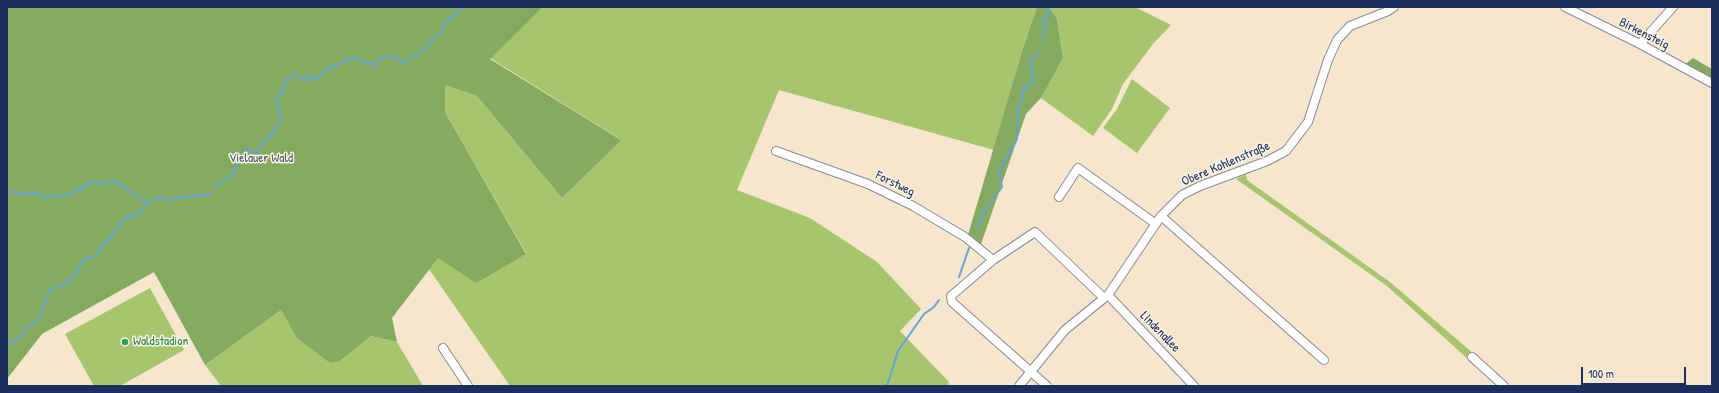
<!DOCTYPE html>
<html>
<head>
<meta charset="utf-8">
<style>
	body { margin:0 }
	#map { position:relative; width:1719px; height:393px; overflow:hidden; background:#f6e6cd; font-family:"Patrick Hand",sans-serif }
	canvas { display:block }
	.frame { position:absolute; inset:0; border:8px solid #1b2f5e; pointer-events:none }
	.scale { position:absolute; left:1581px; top:367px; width:105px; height:18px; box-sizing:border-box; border:2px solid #1b2f5e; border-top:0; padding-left:5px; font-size:12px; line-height:14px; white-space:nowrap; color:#1b2f5e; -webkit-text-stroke:3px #fcf5e5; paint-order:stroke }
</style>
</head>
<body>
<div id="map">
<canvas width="1719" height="393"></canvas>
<div class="frame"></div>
<div class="scale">100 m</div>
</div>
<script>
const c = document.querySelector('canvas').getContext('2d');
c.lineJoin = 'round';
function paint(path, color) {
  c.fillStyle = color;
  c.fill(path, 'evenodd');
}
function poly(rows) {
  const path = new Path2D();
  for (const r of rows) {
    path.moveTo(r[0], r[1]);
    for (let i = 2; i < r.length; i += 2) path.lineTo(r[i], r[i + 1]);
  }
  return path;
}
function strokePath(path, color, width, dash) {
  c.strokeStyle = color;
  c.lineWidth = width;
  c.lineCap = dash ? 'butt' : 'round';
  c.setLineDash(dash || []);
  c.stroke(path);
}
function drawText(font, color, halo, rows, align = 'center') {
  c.font = font + ' "Patrick Hand",sans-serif';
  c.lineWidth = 3;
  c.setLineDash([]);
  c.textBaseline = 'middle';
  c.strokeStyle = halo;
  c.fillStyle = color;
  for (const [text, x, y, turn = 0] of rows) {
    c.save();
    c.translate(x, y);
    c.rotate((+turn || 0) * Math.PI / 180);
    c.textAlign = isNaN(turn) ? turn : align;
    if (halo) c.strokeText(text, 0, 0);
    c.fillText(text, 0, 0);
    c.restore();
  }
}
paint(poly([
	[543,7,1037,7,1024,45,994,150,779,90,737,190,810,218,877,262,921,309,900,331,949,382,948,386,510,386,429,269,438,258,526,253,445,112,445,85,477,96,562,198,620,139,490,58],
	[1049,7,1135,7,1171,25,1153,44,1123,84,1112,109,1093,136,1041,98,1063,58,1057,19],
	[1132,79,1170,108,1137,153,1103,128,1117,109],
	[1246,174,1247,180,1390,282,1474,354,1469,360,1387,286,1236,179],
	[150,288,184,350,120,386,94,386,65,334],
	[281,310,296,337,340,361,371,336,397,342,423,386,221,386,205,365]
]), '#a6c56d');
paint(poly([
	[7,7,543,7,490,59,621,140,562,198,477,96,445,85,445,112,526,254,476,283,438,258,392,318,397,342,371,336,340,361,330,363,296,337,281,310,205,365,154,272,42,334,7,379],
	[1037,7,1049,7,1057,19,1063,58,1041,98,1026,114,981,244,968,235,1024,45],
	[1693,58,1712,69,1712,86,1679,69]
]), '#84aa60');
strokePath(poly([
	[1042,38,1046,30,1043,21,1048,16,1049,7],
	[214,187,234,173,245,150,258,152,264,142,273,134,281,118,276,99,284,90,285,80,295,74,307,81,308,74,316,80,326,70,353,58,375,65,384,56,393,56,403,63,426,48,432,39,441,33,445,23,464,7],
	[7,191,22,194,36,193,46,198,54,195,61,197,82,189,89,182,99,184,115,181,146,203],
	[979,227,982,215,1002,187,999,173,1017,139,1018,111,1022,100,1022,95,1023,90,1033,81,1031,62,1032,59,1039,53],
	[959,277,969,248],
	[7,345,23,335,26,327,38,320,50,290,65,284,77,272,83,260,96,256,101,248,117,230,122,220,141,213,146,203,161,197,171,201,176,198,212,194],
	[887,386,898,351,924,314,934,307,939,300]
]), '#61a3d5', 2);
const street = poly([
	[1565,7,1640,44,1712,83],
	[1640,44,1673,7],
	[776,151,868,184,913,206,965,237,993,260],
	[1059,197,1078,168,1156,224],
	[1161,216,1324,360],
	[1108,295,1194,386],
	[443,348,468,386],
	[1472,357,1504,386],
	[1019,386,1065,330,1108,295,1161,216,1182,195,1200,186,1267,161,1286,151,1308,122,1328,60,1337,40,1350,26,1388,11,1394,7],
	[1047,386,952,302,951,296,993,260,1035,232,1104,298]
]);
strokePath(street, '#888a96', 10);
strokePath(street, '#fff', 8);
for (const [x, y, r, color] of [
	[125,342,4,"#2e9e5b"]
]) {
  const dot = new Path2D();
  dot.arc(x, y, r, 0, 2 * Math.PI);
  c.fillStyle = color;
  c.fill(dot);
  strokePath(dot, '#fcf5e5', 1.5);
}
drawText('13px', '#1b2f5e', '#fcf5e5', [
	["Birkensteig",1644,34,27],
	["Obere Kohlenstraße",1226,164,-23],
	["Forstweg",895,184,26],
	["Lindenallee",1160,332,46]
]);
drawText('13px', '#455c62', '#fcf5e5', [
	["Vielauer Wald",261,159]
]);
drawText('13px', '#27864d', '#fcf5e5', [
	["Waldstadion",133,342]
], 'left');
</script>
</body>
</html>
